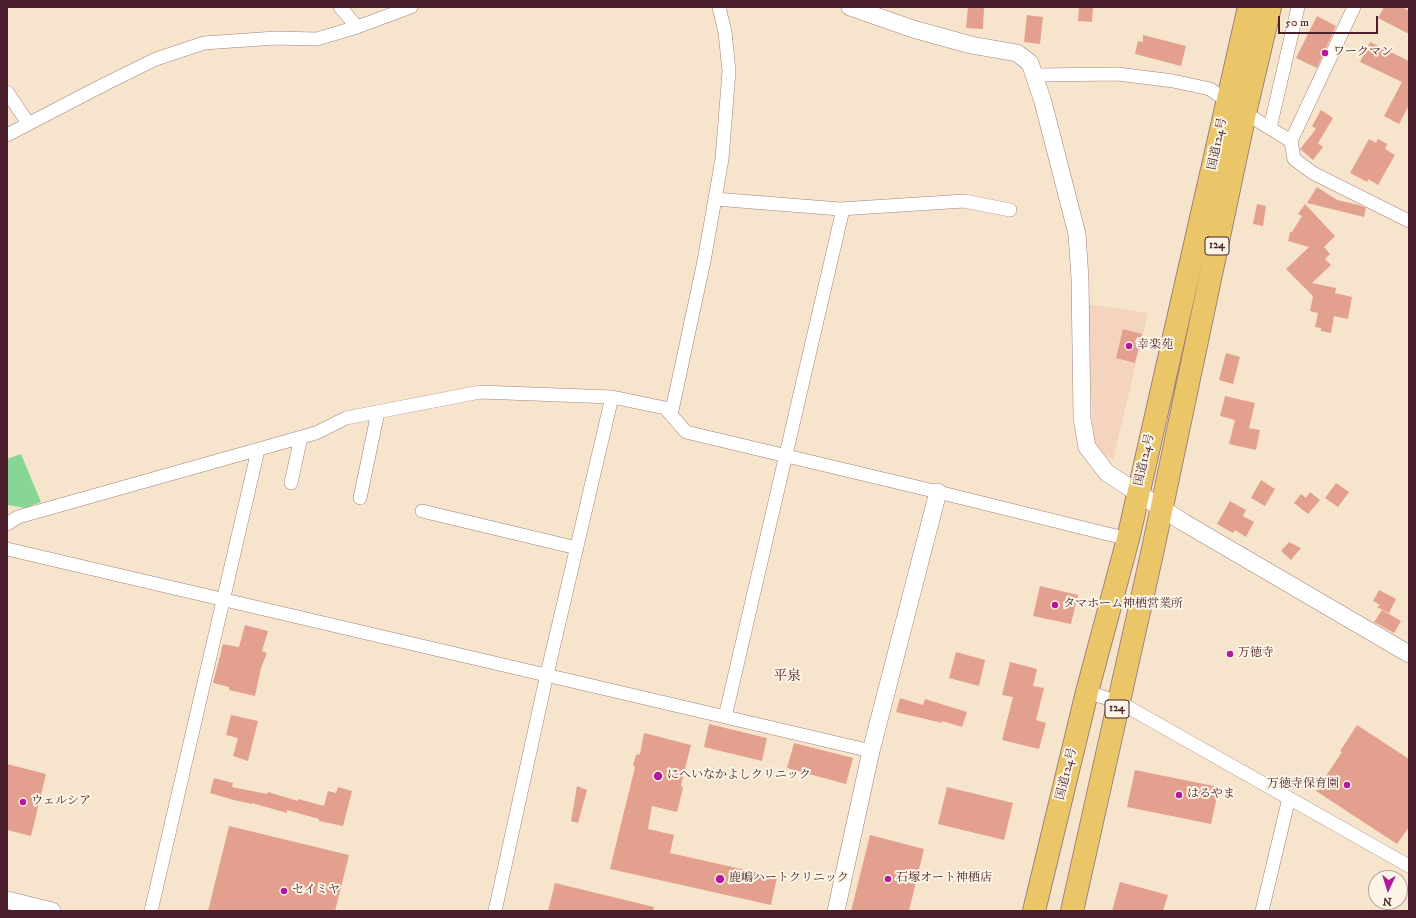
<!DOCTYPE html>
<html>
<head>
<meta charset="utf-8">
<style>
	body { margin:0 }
	#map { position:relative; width:1416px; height:918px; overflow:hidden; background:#f6e5cc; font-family:"IM FELL DW Pica",serif }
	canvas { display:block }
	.frame { position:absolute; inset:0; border:8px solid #4a1f2b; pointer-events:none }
	.north { position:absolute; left:1368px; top:870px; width:40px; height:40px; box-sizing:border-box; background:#fcf5e5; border:1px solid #b59f9b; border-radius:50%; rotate:184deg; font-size:11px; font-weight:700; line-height:16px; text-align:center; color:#4a1f2b }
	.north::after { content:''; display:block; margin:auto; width:14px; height:18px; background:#b5179e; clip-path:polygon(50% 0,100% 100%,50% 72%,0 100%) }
	.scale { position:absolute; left:1278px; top:16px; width:100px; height:18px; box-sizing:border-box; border:2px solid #4a1f2b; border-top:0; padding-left:5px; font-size:12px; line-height:14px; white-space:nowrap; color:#4a1f2b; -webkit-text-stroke:3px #fcf5e5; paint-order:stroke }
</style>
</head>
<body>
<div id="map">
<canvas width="1416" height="918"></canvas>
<div class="frame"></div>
<div class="north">N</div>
<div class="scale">50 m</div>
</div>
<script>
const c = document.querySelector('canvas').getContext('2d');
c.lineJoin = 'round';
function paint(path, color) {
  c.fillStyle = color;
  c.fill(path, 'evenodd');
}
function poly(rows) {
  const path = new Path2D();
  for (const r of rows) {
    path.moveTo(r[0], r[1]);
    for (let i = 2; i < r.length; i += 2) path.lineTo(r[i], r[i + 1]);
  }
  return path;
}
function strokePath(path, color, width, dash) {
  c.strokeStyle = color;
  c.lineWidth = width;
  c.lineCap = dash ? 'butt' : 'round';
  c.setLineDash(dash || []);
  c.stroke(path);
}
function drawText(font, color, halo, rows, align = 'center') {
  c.font = font + ' "IM FELL DW Pica","Noto Serif JP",serif';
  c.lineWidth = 4;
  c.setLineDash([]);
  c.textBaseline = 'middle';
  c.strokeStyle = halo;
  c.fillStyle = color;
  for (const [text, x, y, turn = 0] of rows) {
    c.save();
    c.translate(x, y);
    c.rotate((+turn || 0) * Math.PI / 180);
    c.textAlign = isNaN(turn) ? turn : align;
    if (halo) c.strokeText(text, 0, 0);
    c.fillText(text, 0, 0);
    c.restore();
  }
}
paint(poly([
	[1088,304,1148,313,1113,460,1104,454,1095,444,1092,416]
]), '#f4d4bf');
paint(poly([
	[21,454,41,502,25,508,8,505,7,502,7,459]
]), '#88d694');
paint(poly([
	[968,7,984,7,983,29,966,28],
	[1079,7,1093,7,1092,22,1078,21],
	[1384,7,1402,7,1409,11,1409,34,1378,18],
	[1027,15,1043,17,1040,44,1024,42],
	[1317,16,1336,26,1317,68,1296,58],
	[1143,35,1186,46,1181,66,1135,54,1138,41,1143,42],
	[1370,42,1409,61,1409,105,1399,124,1384,116,1402,82,1360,62],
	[1321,110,1333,118,1318,143,1323,147,1313,160,1300,149,1316,129,1312,126],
	[1369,139,1376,143,1378,139,1387,144,1385,149,1395,155,1378,185,1368,179,1367,182,1350,173],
	[1317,187,1337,200,1359,205,1366,208,1364,217,1307,203],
	[1257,204,1266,206,1263,226,1253,224],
	[1305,204,1335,236,1324,247,1330,254,1325,259,1331,265,1312,283,1336,288,1335,293,1352,297,1348,319,1334,316,1331,333,1321,331,1321,328,1315,327,1318,313,1310,311,1313,296,1286,269,1309,247,1288,241,1290,232,1292,232,1302,216,1298,214],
	[1123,329,1142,334,1135,363,1116,358],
	[1226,353,1240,357,1233,384,1219,380],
	[1225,396,1255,403,1249,428,1260,430,1256,450,1229,444,1235,420,1220,416],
	[1261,480,1275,489,1265,506,1251,498],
	[1336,483,1349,492,1338,507,1325,498],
	[1310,492,1320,500,1308,514,1294,503,1301,494,1306,498],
	[1230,501,1246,510,1243,516,1254,522,1246,537,1235,530,1233,533,1217,524],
	[1289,542,1301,548,1291,560,1281,551],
	[1040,586,1078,595,1071,624,1033,616],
	[1379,590,1396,599,1389,613,1377,607,1380,605,1373,601],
	[1382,610,1401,621,1394,633,1374,622],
	[245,625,268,631,262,651,267,653,261,668,255,696,229,690,229,687,213,683,223,644,239,647],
	[956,652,985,660,979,686,949,678],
	[1010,662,1037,669,1033,686,1044,688,1036,720,1046,723,1039,749,1002,740,1013,697,1002,695],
	[900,698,923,705,925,699,967,712,962,727,942,721,942,723,896,712],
	[231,715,258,721,248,761,233,756,238,738,226,735],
	[709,724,767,738,762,761,704,747],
	[1357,725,1409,759,1409,827,1397,844,1316,791,1342,752,1340,751],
	[644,733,691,745,681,785,683,788,677,812,652,806,648,829,674,835,670,853,777,877,771,905,610,869,635,767,633,765,636,755,640,754],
	[794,743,853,758,846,784,787,768],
	[7,764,46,774,31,836,7,830],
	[1135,770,1219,787,1211,824,1127,807],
	[214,778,233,783,232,787,267,794,268,792,298,801,298,799,324,806,328,791,336,793,338,787,352,791,343,826,319,821,319,819,287,810,287,813,252,803,252,804,234,800,210,793],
	[577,786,587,790,578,823,571,821],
	[947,787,1013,803,1004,840,938,824],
	[229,826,349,855,335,911,208,911],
	[870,835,924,849,909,911,851,911],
	[1120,882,1168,895,1163,911,1112,911],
	[555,883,654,907,653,911,548,911]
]), '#e4a08e');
const minor = poly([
	[340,7,357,27],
	[1354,7,1291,141,1294,159,1313,173,1409,221],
	[1035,75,1118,74,1173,81,1210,89,1227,101],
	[7,92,28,123],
	[1245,113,1291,141],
	[1270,128,1298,7],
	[7,135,105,84,156,59,204,43,275,38,317,39,357,27,411,7],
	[715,199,840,209,964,201,1010,210],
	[671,415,704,261,722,159,729,71,725,32,719,7],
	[291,483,301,437],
	[360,498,378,412],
	[422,511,577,548],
	[7,524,18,517,316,433,346,418,480,392,612,397,665,408,686,432,938,492,1128,539],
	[7,549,871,751],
	[1087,692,1119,702,1409,866],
	[725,717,843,209],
	[151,911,258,450],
	[495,911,547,674,612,397],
	[1262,911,1289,798]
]);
const tertiary = poly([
	[850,7,913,29,971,45,1017,53,1030,63,1043,102,1077,234,1080,279,1082,418,1087,447,1107,473,1183,522,1409,654],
	[7,900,52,911],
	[836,911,871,751,938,492]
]);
const trunk = poly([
	[1034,911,1087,692,1128,539,1249,7],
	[1072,911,1153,549,1245,113,1270,7]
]);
strokePath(minor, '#a0827c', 14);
strokePath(tertiary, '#a0827c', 18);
strokePath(trunk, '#a0827c', 24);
strokePath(minor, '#fff', 13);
strokePath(tertiary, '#fff', 17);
strokePath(trunk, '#ebc669', 22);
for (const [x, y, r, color] of [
	[1325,53,4,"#b5179e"],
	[1129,346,4,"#b5179e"],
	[1055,605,4,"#b5179e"],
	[1230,654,4,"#b5179e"],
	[658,776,5,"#b5179e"],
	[1347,785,4,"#b5179e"],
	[1179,795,4,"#b5179e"],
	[23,802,4,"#b5179e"],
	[720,879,5,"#b5179e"],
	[888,879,4,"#b5179e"],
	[284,891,4,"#b5179e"]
]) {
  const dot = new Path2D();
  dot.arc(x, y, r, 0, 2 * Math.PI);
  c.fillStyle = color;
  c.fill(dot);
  strokePath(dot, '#fcf5e5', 1.5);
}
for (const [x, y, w] of [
	[1217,246,24],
	[1117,709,24]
]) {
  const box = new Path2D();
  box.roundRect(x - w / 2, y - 9, w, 18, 3);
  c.fillStyle = '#fcf5e5';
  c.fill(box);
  strokePath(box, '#4a1f2b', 1);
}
drawText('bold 11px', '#4a1f2b', null, [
	["124",1217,246],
	["124",1117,709]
]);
drawText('12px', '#4a1f2b', '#fcf5e5', [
	["ワークマン",1333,53],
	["幸楽苑",1137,346],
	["タマホーム神栖営業所",1063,605],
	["万徳寺",1238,654],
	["にへいなかよしクリニック",667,776],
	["万徳寺保育園",1339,785,"right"],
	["はるやま",1187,795],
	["ウェルシア",31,802],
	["鹿嶋ハートクリニック",729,879],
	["石塚オート神栖店",896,879],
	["セイミヤ",292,891]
], 'left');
drawText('12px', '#4a1f2b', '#fcf5e5', [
	["国道124号",1218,144,-78],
	["国道124号",1145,460,-77],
	["国道124号",1067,774,-76]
]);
drawText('14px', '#4a1f2b', '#fcf5e5', [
	["平泉",787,677]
]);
</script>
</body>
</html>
